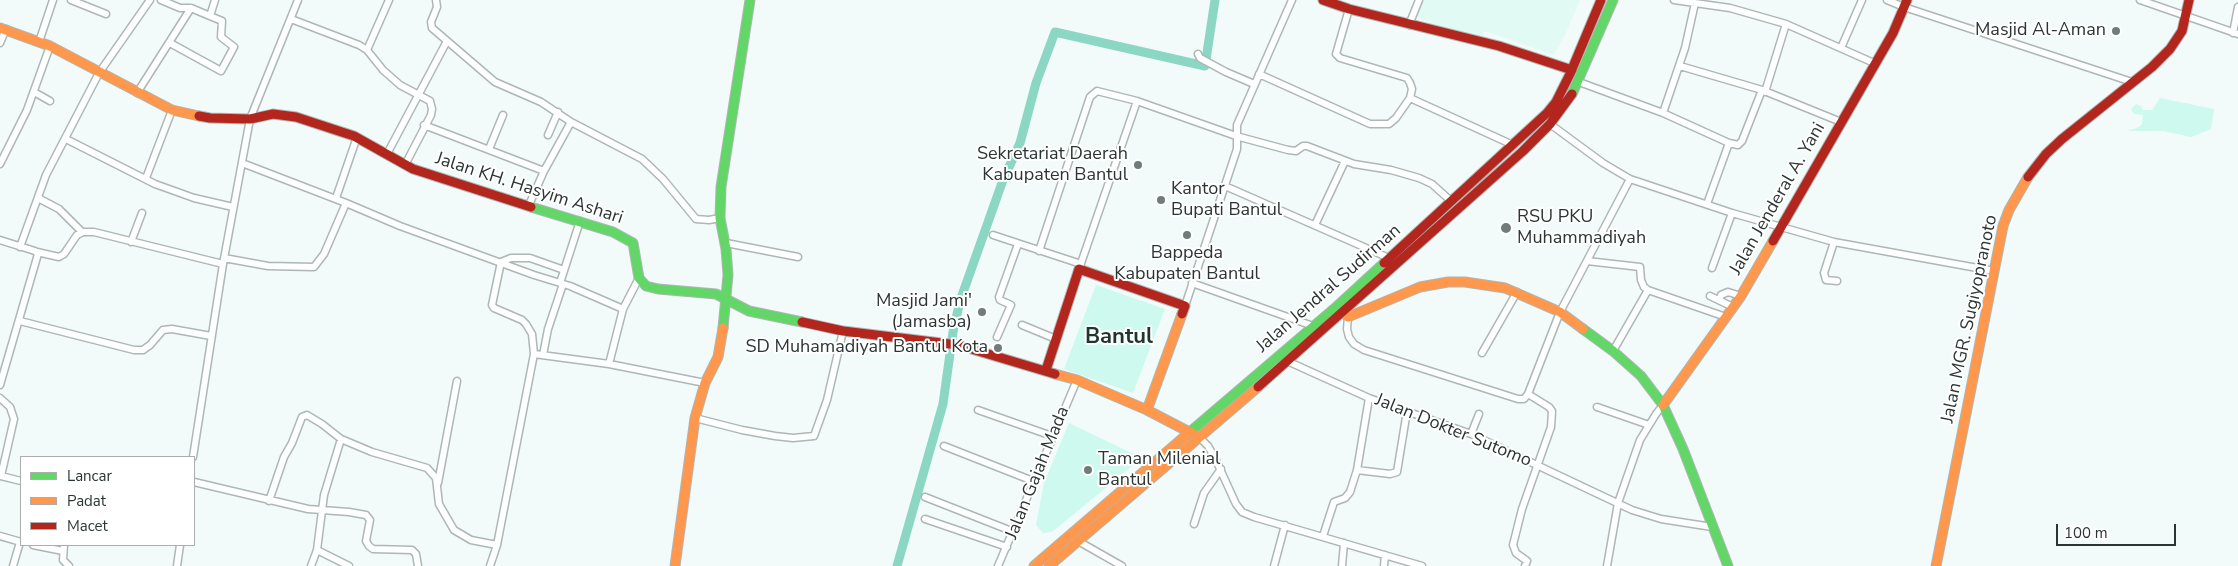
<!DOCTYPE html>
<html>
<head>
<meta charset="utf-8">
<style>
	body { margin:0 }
	#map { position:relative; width:2238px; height:566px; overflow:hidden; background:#f2fbf9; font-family:"Nunito Sans",sans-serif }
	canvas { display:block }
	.legend { position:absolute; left:20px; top:456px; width:175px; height:90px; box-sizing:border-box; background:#fff; border:1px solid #aaafad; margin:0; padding:6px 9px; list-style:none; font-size:15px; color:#2b3633 }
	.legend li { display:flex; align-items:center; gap:10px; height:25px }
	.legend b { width:25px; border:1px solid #aaafad }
	.scale { position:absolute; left:2056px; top:524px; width:120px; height:22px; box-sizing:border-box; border:2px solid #2b3633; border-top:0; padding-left:6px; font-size:15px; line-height:18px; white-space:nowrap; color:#2b3633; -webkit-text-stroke:4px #fff; paint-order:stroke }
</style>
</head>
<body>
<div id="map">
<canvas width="2238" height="566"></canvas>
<ul class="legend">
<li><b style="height:6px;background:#63d668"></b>Lancar</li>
<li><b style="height:6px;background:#ff974d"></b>Padat</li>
<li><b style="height:6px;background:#b3261e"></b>Macet</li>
</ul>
<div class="scale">100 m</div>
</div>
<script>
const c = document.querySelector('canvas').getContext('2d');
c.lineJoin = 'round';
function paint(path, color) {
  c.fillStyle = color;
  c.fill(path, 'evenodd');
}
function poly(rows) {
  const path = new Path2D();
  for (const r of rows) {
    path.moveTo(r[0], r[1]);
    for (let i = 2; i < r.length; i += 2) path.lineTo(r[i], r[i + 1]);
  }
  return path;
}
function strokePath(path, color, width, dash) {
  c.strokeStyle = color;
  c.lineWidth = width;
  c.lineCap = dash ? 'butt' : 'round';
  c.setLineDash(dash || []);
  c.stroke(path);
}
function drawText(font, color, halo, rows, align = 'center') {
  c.font = font + ' "Nunito Sans",sans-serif';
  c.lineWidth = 4;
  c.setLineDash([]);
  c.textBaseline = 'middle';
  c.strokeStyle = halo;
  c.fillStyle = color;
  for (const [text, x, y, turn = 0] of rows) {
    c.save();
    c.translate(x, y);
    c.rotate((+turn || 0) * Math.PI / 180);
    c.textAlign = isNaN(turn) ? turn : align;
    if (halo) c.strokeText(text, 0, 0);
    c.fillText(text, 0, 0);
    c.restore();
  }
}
paint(poly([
	[1423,0,1580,0,1566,33,1554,55,1485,31,1481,40,1417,18]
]), '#e2faf4');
paint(poly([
	[2160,98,2214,109,2211,129,2191,137,2163,131,2127,131,2139,127,2142,124,2143,115,2134,114,2131,110,2136,104,2141,106,2143,110,2152,110],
	[1096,285,1165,309,1133,393,1064,369],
	[1069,423,1142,458,1052,532,1043,533,1036,525,1044,483]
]), '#cdf9ee');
strokePath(poly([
	[897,566,943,404,953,332,960,301,1003,180,1020,143,1036,83,1055,32,1205,66,1215,0]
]), '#8cd6c4', 9);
const street = poly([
	[71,0,106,14],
	[161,0,180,8,191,8,210,16,215,0],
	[436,0,437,7,431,22,432,28,495,82,541,102,571,122,642,159,663,179,696,219,709,220,720,218],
	[1674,0,1730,8,1786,24,1874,63],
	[1887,0,1904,7,2132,82],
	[2140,0,2238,34],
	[291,19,359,45,367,50,383,70,400,85,430,101,432,109,431,115,405,165],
	[1409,25,1419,0],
	[2233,33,2238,7],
	[39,42,53,0],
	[0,43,6,29],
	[170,43,221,71,234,47,221,37,222,21,210,16],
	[1841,48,1862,0],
	[367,50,389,0],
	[1198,54,1200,58,1226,72,1254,84],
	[1680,66,1762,90,1841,122],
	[1259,74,1370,124,1389,124,1396,118,1410,98,1412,89,1410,83,1407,78,1340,58,1336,54,1349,9],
	[1579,82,1663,113,1729,143],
	[34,92,50,101],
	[1765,92,1786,24],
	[137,93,191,8],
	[1410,98,1513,145],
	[1663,113,1685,48,1695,3],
	[1550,124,1603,163,1630,179,1732,213,1834,242,1994,271],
	[424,125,544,171,529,205],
	[548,135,558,112],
	[66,139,155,184,194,198,233,207],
	[489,149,503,115],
	[387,154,447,41],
	[0,164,27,110,50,46],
	[544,171,571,122],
	[146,178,172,110],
	[1225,186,1389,258],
	[38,198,59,209,82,232],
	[336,198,357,137],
	[346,203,400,226,534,275,570,286,623,309],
	[1707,204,1729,143,1738,145,1742,141,1762,90],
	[1315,225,1345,161],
	[993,235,1081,264],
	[0,240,35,251,38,254,0,385],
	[131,242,142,213],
	[1834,242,1824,273,1826,280,1837,281],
	[726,243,798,257],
	[20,247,46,175,99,73,150,0],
	[1039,251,1090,97,1097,91,1137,101,1236,136,1288,150,1296,151,1303,146,1307,146,1354,164,1391,170,1419,178,1432,184,1451,201],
	[37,252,59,257,64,254,77,235,83,232,94,232,223,264],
	[224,258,268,266,314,267,324,254,346,203,242,163],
	[1587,261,1640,267,1641,280,1644,287,1648,290,1726,317],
	[1712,268,1732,213],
	[1079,269,1137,101],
	[560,283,580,221],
	[1192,283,1313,326],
	[1710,296,1733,307],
	[1719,300,1721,295,1728,292,1741,296],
	[1185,306,1237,149,1237,125,1292,0],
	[1348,317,1347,329,1349,337,1354,344,1364,350,1518,399,1524,399,1528,394],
	[20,321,134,350,143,350,150,345,163,330,172,329,211,336],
	[1022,325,1056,339],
	[997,337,1011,305,1000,300,999,297,1018,244],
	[1613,351,1648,290],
	[1482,353,1517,292],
	[534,354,609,364,623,309,639,278],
	[543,355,548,329,563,284],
	[1287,361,1369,398,1471,434,1632,510,1661,519,1712,527],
	[609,364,705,383],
	[0,398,10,407,14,419,1,476,21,481],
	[1597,407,1649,425],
	[978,410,1052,436],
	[695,418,742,430,775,436,793,438,814,436,827,400,843,331],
	[1471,434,1479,414],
	[1199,437,1208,446,1215,458,1236,504,1242,512,1254,517,1422,566],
	[944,446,1033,481],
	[193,457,223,264,250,119,298,0],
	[1357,470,1390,474,1397,472,1407,411],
	[194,482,308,509,349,512,366,515,370,520,366,541,369,546,373,549,412,550,416,554,418,566],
	[438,483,457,381],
	[925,497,1014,532],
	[269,501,284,457,292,443,302,417,307,415,322,424,341,439,372,452,427,468,436,478,439,504,454,530,471,540,497,545],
	[925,519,1007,547],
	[1194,524,1204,493,1221,469],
	[0,536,21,542],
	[1323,536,1334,502,1345,498,1350,492,1357,470,1369,398],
	[1078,541,1122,566],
	[33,545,63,551],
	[64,545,63,560,69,566],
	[317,550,349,566],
	[13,566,20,542],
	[177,566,180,545],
	[311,566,317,550,324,495,341,439],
	[490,566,497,545,534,354,532,334,526,324,522,320,494,308,492,305,501,262,511,258,530,258,564,270],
	[998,566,1077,380],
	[1274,566,1285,525],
	[1342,566,1344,543],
	[1384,566,1385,555],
	[1525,566,1527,561,1516,553,1513,545,1522,509,1551,427,1552,411,1549,407,1528,394,1560,312,1630,179],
	[1607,566,1618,503,1640,440,1656,414,1663,405]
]);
const fast = poly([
	[1572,94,1613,0],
	[531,207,613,232,633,243,639,278,646,286,658,289,716,294,749,311,802,322],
	[723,328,728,275,726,249,720,218,721,187,750,0],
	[1583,329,1613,351,1641,376,1663,405,1683,449,1728,566],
	[1190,432,1334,309,1384,263]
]);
const slow = poly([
	[0,28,50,46,172,110,199,116],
	[1343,311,1348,317,1420,287,1448,282,1465,282,1505,288,1560,312,1583,329],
	[1055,374,1077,380,1147,410,1195,435],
	[1663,405,1741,296,1773,241],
	[1147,410,1182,314],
	[675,566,695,418,705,383,718,357,723,328],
	[1034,566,1190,432],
	[1049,566,1258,387],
	[1936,566,2003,226,2009,210,2028,177]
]);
const jam = poly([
	[1323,0,1349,9,1499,46,1572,70],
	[199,116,210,118,250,119,273,114,296,117,354,136,413,169,531,207],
	[2028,177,2046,154,2062,139,2152,67,2170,49,2182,31,2189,0],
	[1773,241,1893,33,1907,0],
	[1384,263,1547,113,1556,102,1570,74,1601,0],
	[802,322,843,331,958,345,1055,374],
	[1046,370,1079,269,1185,306,1182,314],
	[1258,387,1523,151,1550,124,1572,94]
]);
strokePath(street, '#aeb7b5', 9);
strokePath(fast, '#aeb7b5', 11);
strokePath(slow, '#aeb7b5', 11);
strokePath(jam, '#aeb7b5', 11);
strokePath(street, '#fdfefe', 6);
strokePath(fast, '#63d668', 9);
strokePath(slow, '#ff974d', 9);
strokePath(jam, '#b3261e', 9);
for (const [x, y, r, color] of [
	[2116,31,5,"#717b78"],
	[1138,165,5,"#717b78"],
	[1161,200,5,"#717b78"],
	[1506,228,6,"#717b78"],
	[1187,235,5,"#717b78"],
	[982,312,5,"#717b78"],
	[998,348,5,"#717b78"],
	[1088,470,5,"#717b78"]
]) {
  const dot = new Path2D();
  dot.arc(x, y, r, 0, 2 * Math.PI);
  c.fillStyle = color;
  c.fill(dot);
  strokePath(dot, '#fff', 2);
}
drawText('18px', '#2b3633', '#fff', [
	["Masjid Al-Aman",2106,31],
	["Sekretariat Daerah",1128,155],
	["Kabupaten Bantul",1128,176],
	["Kantor",1171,190,"left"],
	["Bupati Bantul",1171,211,"left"],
	["RSU PKU",1517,218,"left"],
	["Muhammadiyah",1517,239,"left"],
	["Bappeda",1187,254,"center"],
	["Kabupaten Bantul",1187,275,"center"],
	["Masjid Jami'",972,302],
	["(Jamasba)",972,323],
	["SD Muhamadiyah Bantul Kota",988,348],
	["Taman Milenial",1098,460,"left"],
	["Bantul",1098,481,"left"]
], 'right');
drawText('18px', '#2b3633', '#fff', [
	["Jalan KH. Hasyim Ashari",529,189,18],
	["Jalan Jenderal A. Yani",1778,199,-60],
	["Jalan Jendral Sudirman",1329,289,-41],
	["Jalan MGR. Sugiyopranoto",1970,319,-78],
	["Jalan Dokter Sutomo",1453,431,22],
	["Jalan Gajah Mada",1038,473,-68]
]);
drawText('bold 22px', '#1f3630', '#fff', [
	["Bantul",1119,338]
]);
</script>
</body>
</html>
